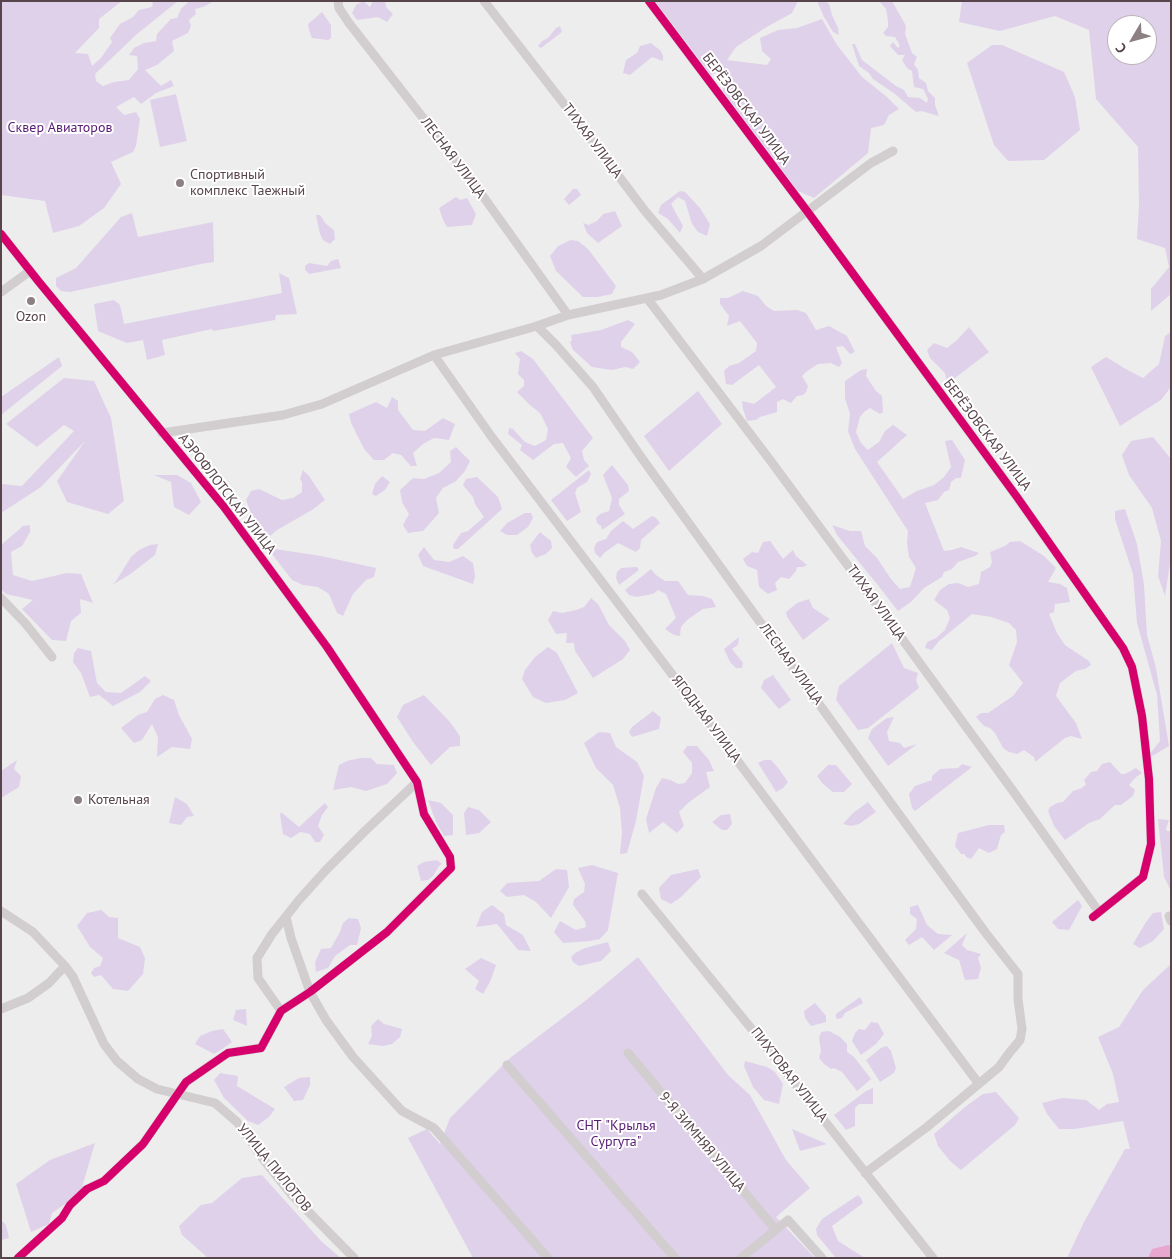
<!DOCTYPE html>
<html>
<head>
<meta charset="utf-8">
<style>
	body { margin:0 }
	#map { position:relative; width:1172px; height:1259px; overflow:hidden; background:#ecedec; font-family:"PT Sans",sans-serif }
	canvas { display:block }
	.frame { position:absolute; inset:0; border:2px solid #58454b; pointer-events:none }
	.north { position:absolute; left:1107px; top:15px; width:50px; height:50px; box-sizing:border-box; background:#fff; border:1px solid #bcb5b7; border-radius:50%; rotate:233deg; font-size:14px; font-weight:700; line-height:20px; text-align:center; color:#58454b }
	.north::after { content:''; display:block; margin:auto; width:18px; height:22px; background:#8c8083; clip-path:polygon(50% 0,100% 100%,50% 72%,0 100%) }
</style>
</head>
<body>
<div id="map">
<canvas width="1172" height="1259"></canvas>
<div class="frame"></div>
<div class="north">С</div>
</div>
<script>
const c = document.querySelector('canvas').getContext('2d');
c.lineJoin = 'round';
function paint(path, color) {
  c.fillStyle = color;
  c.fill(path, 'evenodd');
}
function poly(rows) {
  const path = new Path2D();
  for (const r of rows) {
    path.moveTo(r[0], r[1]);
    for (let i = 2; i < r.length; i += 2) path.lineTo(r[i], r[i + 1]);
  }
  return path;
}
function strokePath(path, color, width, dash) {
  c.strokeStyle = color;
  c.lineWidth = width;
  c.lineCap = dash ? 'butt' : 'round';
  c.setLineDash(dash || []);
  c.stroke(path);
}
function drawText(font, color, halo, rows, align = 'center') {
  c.font = font + ' "PT Sans",sans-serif';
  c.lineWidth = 4;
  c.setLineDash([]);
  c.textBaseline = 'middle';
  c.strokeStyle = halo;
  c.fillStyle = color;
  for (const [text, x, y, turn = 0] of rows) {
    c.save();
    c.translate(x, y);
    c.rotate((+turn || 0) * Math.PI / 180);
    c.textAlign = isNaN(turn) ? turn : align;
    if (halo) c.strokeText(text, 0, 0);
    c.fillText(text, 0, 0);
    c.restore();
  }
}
paint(poly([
	[1,1,122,1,99,19,99,28,75,53,88,54,92,66,101,58,112,42,110,38,120,24,133,17,139,10,152,7,153,1,178,1,137,34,95,74,96,81,103,86,114,82,129,80,138,69,137,56,129,55,134,48,144,43,156,41,157,34,171,19,177,18,181,9,189,1,214,1,203,7,195,9,196,14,189,20,191,26,188,33,172,41,174,51,157,65,145,70,161,86,171,80,174,86,156,93,141,104,134,97,116,107,124,115,136,112,140,119,136,146,133,152,111,162,121,184,104,208,79,226,53,233,45,201,1,195],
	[363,1,370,7,373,1,385,1,386,7,393,14,387,22,378,17,357,20,352,13,356,5],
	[655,1,798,1,792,13,765,28,736,47,727,60,767,65,771,59,762,51,760,38,778,30,797,28,822,19,837,45,862,77,887,97,899,109,889,115,884,125,871,128,868,153,814,198,798,191,723,91,725,69,711,75],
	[817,1,825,1,829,4,832,15,838,28,839,35,833,32,824,17],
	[879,1,892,1,906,26,905,34,912,53,917,57,914,64,918,70,919,78,926,83,928,91,935,98,935,105,939,116,921,111,916,112,895,94,873,79,869,73,859,66,852,44,855,44,862,60,896,86,904,90,908,97,920,98,927,103,928,99,923,89,914,87,912,71,907,68,902,60,905,55,898,55,890,46,893,42,898,48,900,46,895,37,886,36,883,33,888,27,888,21,886,9],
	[962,1,1171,1,1171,294,1151,311,1151,289,1169,267,1165,248,1137,239,1139,205,1138,147,1096,99,1089,30,1055,16,1000,31,959,22],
	[1117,25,1147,25,1147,55,1117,55],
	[322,12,331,25,331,38,328,40,312,38,309,30,308,24],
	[560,26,562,32,541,48,538,46,542,41,548,38,556,28],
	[651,43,661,51,663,56,663,61,652,57,630,75,623,73,626,60,637,53,640,46],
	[992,45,1002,45,1064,72,1075,97,1080,130,1044,160,1008,161,994,145,967,63],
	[176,94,187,141,160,147,150,100],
	[573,189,577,189,581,195,569,205,564,199],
	[680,191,685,192,700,208,710,224,707,236,698,232,692,224,685,201,678,197,671,204,683,226,680,233,668,219,658,213,661,205],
	[456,197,460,200,467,198,476,214,472,225,447,227,443,220,439,208],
	[615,211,622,226,598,243,587,233,583,223,589,225,597,221,603,214],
	[132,213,138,237,213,222,214,262,206,263,70,292,61,291,56,286,56,278,76,268,121,217],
	[316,215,320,215,326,224,334,230,335,239,330,244,323,240,320,234],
	[571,240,578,241,588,249,616,286,612,294,598,297,583,297,556,271,550,256,558,246],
	[338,259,341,268,309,274,305,270,305,266,309,263,327,266,331,261],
	[279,273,289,278,297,314,276,315,275,320,213,331,212,329,162,340,165,355,147,360,143,340,127,343,98,331,94,304,114,300,120,305,124,324,282,293],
	[743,291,758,296,766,306,774,311,797,310,806,313,816,330,829,326,847,336,855,352,850,354,843,346,836,347,842,363,839,367,831,363,818,364,807,371,802,376,808,386,806,392,803,395,797,396,791,403,783,399,777,402,777,412,760,417,756,420,747,421,743,409,742,401,754,404,776,387,759,365,732,385,726,384,724,371,729,366,739,363,756,351,757,343,740,321,727,326,729,316,720,304,720,298,728,298],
	[628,320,635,324,621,342,621,347,632,352,640,362,633,369,625,367,612,370,592,367,573,350,570,342,572,340,571,335,601,330],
	[969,327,989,352,955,378,947,382,945,373,930,358,927,350,934,343,947,348,957,340],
	[1171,332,1171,387,1161,400,1120,426,1091,367,1106,357,1124,368,1143,378,1159,364,1165,336],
	[521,351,533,359,593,438,582,451,584,460,589,466,576,477,566,467,571,458,563,443,554,444,533,460,520,450,522,445,508,434,509,428,513,429,525,442,535,446,546,440,548,429,540,413,530,405,517,392,524,386,524,380,518,374,520,359,515,353],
	[59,357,62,366,1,415,1,397],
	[867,369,866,376,876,391,882,396,883,412,880,414,870,408,864,412,860,417,856,432,861,443,868,450,879,442,885,431,893,425,907,435,877,462,903,499,917,491,934,485,944,477,951,467,945,441,952,440,965,460,961,478,956,478,951,482,949,490,944,492,938,500,925,503,944,551,952,550,961,547,979,553,975,556,958,562,952,569,944,572,942,577,924,588,912,601,898,611,877,584,837,535,832,525,850,531,861,531,865,546,877,558,891,579,900,589,910,587,916,568,909,557,907,543,908,531,855,449,848,431,850,414,845,398,845,381,861,370],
	[64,378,94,381,111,418,124,501,108,514,67,502,57,481,85,441,41,487,1,513,1,484,22,486,74,431,64,425,37,447,6,424],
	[698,391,722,424,669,471,644,436],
	[392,397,398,401,398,410,413,430,425,431,443,418,455,424,449,440,434,438,423,444,413,453,417,466,411,466,401,455,393,453,384,460,374,460,364,449,351,423,349,414,376,402,387,408],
	[1153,437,1171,459,1171,557,1165,596,1158,576,1161,541,1152,508,1129,475,1122,455,1131,441],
	[456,447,470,461,465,471,456,481,443,488,436,498,439,513,423,531,408,533,403,525,409,514,402,502,400,490,413,478,424,479,439,473,451,462,450,451],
	[612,465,628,485,629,491,619,499,619,505,625,514,602,530,601,526,597,523,596,518,600,514,609,511,612,498,603,475],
	[303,470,309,476,325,500,312,510,277,530,270,536,261,527,251,513,246,500,251,491,259,489,282,500,293,498,302,492,302,482,300,479],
	[589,470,591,474,587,482,577,488,575,493,581,512,567,521,551,500],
	[154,475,177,475,191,483,201,502,189,515,174,507,171,482],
	[382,476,390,482,385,490,376,496,372,494,375,484],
	[477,477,498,497,502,509,458,549,454,549,453,545,461,533,468,531,484,517,475,504,473,497,463,485,466,479],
	[1125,509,1137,544,1144,585,1147,635,1156,668,1169,746,1144,761,1160,741,1157,695,1137,623,1133,574,1115,519,1115,511],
	[525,513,531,513,533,518,528,527,517,535,507,535,500,531,507,523],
	[652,516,656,518,660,523,641,540,640,548,636,552,618,543,604,553,600,558,595,553,594,548,597,542,606,539,611,531,623,521,633,529],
	[30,525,30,532,22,546,11,552,13,575,32,581,67,573,81,574,93,603,80,599,81,613,71,621,66,641,52,640,22,609,33,600,6,594,1,589,1,545,23,526],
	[540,532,551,541,552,548,546,554,536,558,532,553,530,545],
	[770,541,783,559,793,550,796,556,807,565,803,567,797,567,796,571,789,579,781,577,775,583,777,590,768,594,759,587,757,570,747,566,743,559,752,552,758,553,763,542],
	[1020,541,1044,556,1056,568,1048,582,1060,584,1067,588,1070,602,1055,604,1054,612,1049,614,1057,633,1065,645,1089,661,1091,665,1085,669,1076,671,1060,683,1056,696,1076,723,1082,739,1071,736,1065,738,1035,762,1034,757,1024,750,1017,754,1009,752,1003,748,995,733,990,728,984,726,976,717,981,713,988,713,1013,696,1023,683,1009,665,1017,642,1016,630,1009,623,991,617,972,614,939,641,932,650,925,648,927,642,936,638,945,630,950,618,947,610,934,600,940,590,949,584,958,583,968,587,979,584,981,572,990,567,992,562,990,552,1005,546,1010,542],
	[158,544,155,555,129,575,112,585,116,581,131,557,139,550,150,545],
	[424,547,434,560,449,562,463,556,473,563,475,576,473,584,423,566,418,555],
	[275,549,321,556,376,568,374,577,366,580,353,594,343,616,337,613,329,594,318,587,303,585,292,580,272,554],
	[637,567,639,570,619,585,616,578,617,572,621,568],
	[651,569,656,575,665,581,678,581,688,595,703,596,712,599,716,607,703,609,687,620,681,627,680,636,674,635,665,629,676,618,666,594,658,590,653,594,636,597,629,595,625,590],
	[591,598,598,604,609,625,625,641,630,650,623,659,593,678,575,651,574,643,566,643,567,633,556,634,548,620,553,611,562,613,576,610,584,607],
	[809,599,813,608,830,619,803,640,787,617,786,612,797,603],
	[739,637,738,645,732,649,743,663,742,668,736,668,730,662,724,649],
	[892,643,904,668,918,673,916,680,919,688,868,728,858,730,836,700,839,686],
	[548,647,557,653,578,693,565,700,546,703,533,697,522,679,525,670,535,657],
	[78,648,91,651,97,683,106,692,121,693,145,676,151,681,140,692,113,706,99,695,90,697,81,673,73,662,74,653],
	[773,675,791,700,779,709,761,688,764,680],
	[163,695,174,700,179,715,192,739,190,749,172,747,157,757,158,737,152,724,142,740,134,743,121,728,138,715,147,712,155,699],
	[424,695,450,722,460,736,460,746,450,747,431,765,413,742,397,717,403,705],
	[653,711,661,718,659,729,632,737,629,732,632,727],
	[894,717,887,732,889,741,900,743,904,748,917,744,888,766,868,738,872,729,887,718],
	[599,732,610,733,616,747,637,762,644,776,636,821,627,853,620,854,622,833,620,808,613,785,596,768,584,743],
	[687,746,697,746,709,760,714,771,706,772,710,787,688,803,679,812,684,826,677,833,663,822,649,833,646,819,656,788,662,778,670,780,678,784,685,783,692,773,692,763,683,752],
	[360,758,371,758,377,764,394,765,397,773,387,784,366,791,351,787,333,790,339,765,347,761],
	[17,760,14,769,21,776,19,787,1,798,1,771],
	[764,760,771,760,779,769,788,782,783,788,776,792,770,782,758,763],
	[1110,762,1121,774,1125,774,1136,768,1142,773,1136,777,1129,785,1135,790,1133,796,1121,805,1115,805,1100,819,1089,823,1065,840,1054,826,1048,811,1050,807,1057,803,1063,802,1073,791,1082,788,1086,784,1084,780,1091,772,1097,771,1102,764],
	[962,764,972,767,915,811,912,808,909,794,915,786,932,780,932,776,940,769,958,768],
	[828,765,836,765,852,784,844,792,833,792,823,784,817,776],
	[175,797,187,804,194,816,187,817,181,825,169,823],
	[428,800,441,803,453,815,453,835,444,836,436,822],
	[868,802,876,812,859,824,851,826,843,824,853,813],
	[325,803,328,807,322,815,318,826,324,835,320,842,315,842,310,834,300,832,291,838,283,834,280,815,281,812,299,827],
	[468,807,479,810,491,822,479,833,466,835,464,813],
	[730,814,732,824,727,830,722,830,712,822,721,815],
	[1158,819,1169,820,1166,829,1167,831,1171,831,1170,889,1164,877],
	[989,825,1004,825,1005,832,1001,835,997,849,989,853,979,848,971,859,966,857,965,854,961,854,955,846,958,833],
	[437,860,442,864,439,866,433,876,428,880,421,881,417,866,424,862],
	[592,865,618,873,608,930,600,939,590,941,563,943,554,932,560,921,576,930,586,927,585,921,573,905,574,899,584,892,585,884,578,868],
	[556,869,567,870,569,887,551,918,536,902,524,895,507,897,500,891,507,883,539,881],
	[698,869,701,877,681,897,671,904,661,899,659,888,671,875],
	[1078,900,1082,906,1069,930,1058,929,1052,922],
	[492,905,504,914,506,925,523,935,531,951,518,950,497,924,476,927,482,912],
	[918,905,927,925,938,934,952,935,934,950,922,937,909,945,905,940,916,929,917,919,910,914,910,907],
	[101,910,109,917,118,918,118,938,140,947,145,958,143,974,128,991,113,989,101,975,94,977,91,973,94,968,100,966,103,958,90,947,77,926,87,913],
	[1161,912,1164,929,1153,941,1140,948,1133,944,1146,922,1153,913],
	[349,918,358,919,361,928,357,945,350,945,335,956,328,968,316,972,315,962,321,949,331,948,340,932,343,923],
	[967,933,962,945,967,950,981,954,978,958,981,968,978,979,965,980,959,960,944,953],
	[608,942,611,951,601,961,579,966,573,962,571,957,575,953,585,948],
	[638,957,728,1075,750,1095,786,1160,810,1188,776,1217,815,1258,473,1258,408,1138,427,1129,440,1144,450,1118,510,1058,585,1001],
	[481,958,496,965,490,982,483,994,475,989,479,981,465,969],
	[1171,964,1171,1258,1067,1258,1084,1222,1125,1149,1130,1149,1123,1121,1075,1129,1059,1129,1047,1114,1042,1103,1062,1098,1086,1100,1099,1110,1107,1104,1119,1102,1113,1074,1098,1037,1119,1027,1143,990],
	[860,997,863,1003,845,1013,842,1018,836,1019,836,1014],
	[815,1003,826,1016,826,1022,811,1026,805,1018,804,1011],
	[246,1009,247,1026,233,1020,236,1010],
	[378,1019,384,1024,402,1029,400,1037,392,1044,383,1046,368,1044,372,1036,371,1026],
	[871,1022,878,1023,884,1034,876,1044,861,1055,852,1041,855,1033,859,1029,865,1030],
	[223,1029,232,1042,221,1050,214,1054,195,1044,200,1036,212,1031],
	[829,1031,840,1037,847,1044,847,1052,854,1057,871,1079,857,1091,842,1072,834,1068,831,1069,824,1064,819,1058,821,1051,819,1038,821,1032],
	[887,1046,891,1051,896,1068,894,1073,880,1082,866,1060,881,1048],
	[745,1061,767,1067,775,1072,783,1084,779,1104,764,1100,753,1087,744,1066],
	[220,1073,238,1076,237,1086,275,1109,269,1117,258,1125,248,1121,224,1098,214,1080],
	[310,1077,310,1085,303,1100,294,1101,284,1087,299,1078],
	[873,1088,873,1104,859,1104,855,1108,855,1126,846,1130,834,1115,866,1091],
	[996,1092,1019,1118,1015,1125,961,1170,950,1161,938,1146,934,1134,965,1107,983,1094],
	[792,1129,827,1144,800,1151],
	[95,1143,80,1194,52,1213,49,1224,31,1232,16,1184,50,1160],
	[262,1175,322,1242,341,1258,208,1258,182,1235,179,1226,201,1205,212,1203,242,1178],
	[858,1195,861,1198,863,1203,832,1226,838,1241,865,1258,836,1258,817,1235,816,1229,822,1219],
	[1,1220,6,1225,9,1238,1,1240]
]), '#e0d1eb');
paint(poly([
	[1168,1245,1171,1246,1171,1258,1148,1258,1152,1249]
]), '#e8a7cf');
strokePath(poly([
	[338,1,339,8,349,23,470,178,568,315],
	[484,1,578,122,645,211,703,279],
	[649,1,807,211,1017,497,1123,648,1132,667,1142,716,1149,779,1151,844,1143,877,1093,917],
	[1,234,39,282,224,507,327,647,417,782,424,814,450,857,451,868,387,932,310,992,281,1011,261,1048,228,1053,186,1082,143,1144,104,1181,87,1189,70,1205,62,1218,18,1258],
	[1,292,30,271],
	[647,298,770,460,908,647,1013,791,1099,912],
	[537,326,556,345,593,387,641,457,871,776,985,932,1018,974,1018,999,1022,1029,1020,1040,1010,1052,999,1067,927,1127,865,1173],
	[434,355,491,436,722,740,979,1084],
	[162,433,283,415,322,404,434,355,537,326,568,315,661,295,703,279,761,246,871,163,893,151],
	[1,598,25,623,52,657],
	[642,894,759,1038,933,1258],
	[1,911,33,932,65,966,73,977,104,1044,117,1061,138,1079,157,1089,215,1103,237,1122,263,1159,291,1194,354,1258],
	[1169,916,1171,921],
	[286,917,291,938,310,992,326,1020,353,1057,402,1111,434,1128,548,1258],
	[1,1009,28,998,49,983,65,966],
	[281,1011,258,978,257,958,272,934,299,900,326,870,366,830,417,782],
	[628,1053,776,1230],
	[507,1065,675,1258],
	[741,1258,788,1220,822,1258]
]), '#d2cdce', 9);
strokePath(poly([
	[649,1,807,211,1017,497,1123,648,1132,667,1142,716,1149,779,1151,844,1143,877,1093,917],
	[1,234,39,282,224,507,327,647,417,782,424,814,450,857,451,868,387,932,310,992,281,1011,261,1048,228,1053,186,1082,143,1144,104,1181,87,1189,70,1205,62,1218,18,1258]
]), '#d6006c', 8);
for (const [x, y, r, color] of [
	[180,183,5,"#8c8083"],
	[31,301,5,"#8c8083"],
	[78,800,5,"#8c8083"]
]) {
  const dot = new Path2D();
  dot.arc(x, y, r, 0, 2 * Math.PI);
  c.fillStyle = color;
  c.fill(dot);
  strokePath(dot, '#fff', 2);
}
drawText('14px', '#58454b', '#fff', [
	["БЕРЁЗОВСКАЯ УЛИЦА",746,109,53],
	["ТИХАЯ УЛИЦА",592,141,53],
	["ЛЕСНАЯ УЛИЦА",453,158,53],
	["БЕРЁЗОВСКАЯ УЛИЦА",987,435,53],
	["АЭРОФЛОТСКАЯ УЛИЦА",227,494,52],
	["ТИХАЯ УЛИЦА",876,603,54],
	["ЛЕСНАЯ УЛИЦА",791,664,54],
	["ЯГОДНАЯ УЛИЦА",706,719,53],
	["ПИХТОВАЯ УЛИЦА",789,1075,52],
	["9-Я ЗИМНЯЯ УЛИЦА",702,1142,50],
	["УЛИЦА ПИЛОТОВ",274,1168,51]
]);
drawText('14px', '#571b74', '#fff', [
	["Сквер Авиаторов",60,128],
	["CНТ \"Крылья",616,1126],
	["Сургута\"",616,1142]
]);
drawText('14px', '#58454b', '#fff', [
	["Спортивный",190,175],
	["комплекс Таежный",190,191],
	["Ozon",31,317,"center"],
	["Котельная",88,800]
], 'left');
</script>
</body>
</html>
